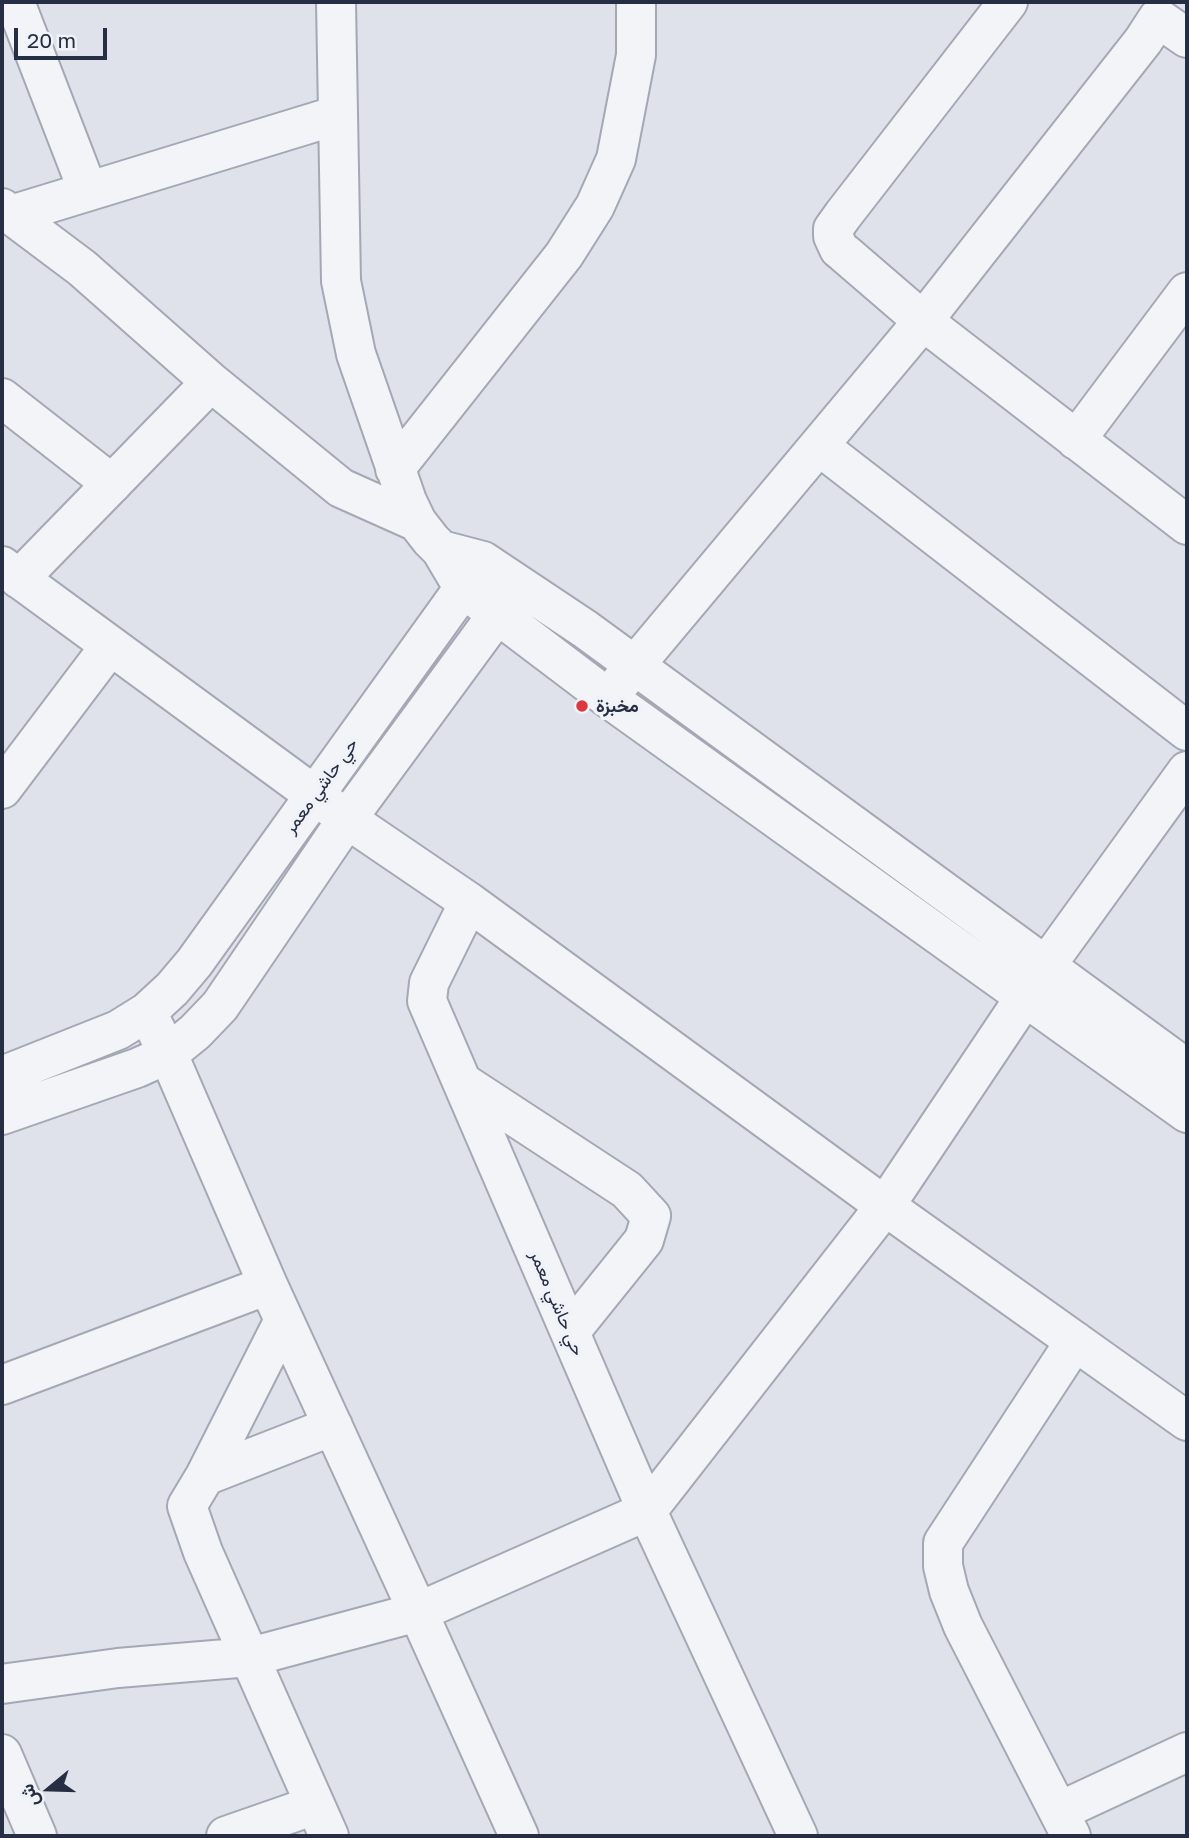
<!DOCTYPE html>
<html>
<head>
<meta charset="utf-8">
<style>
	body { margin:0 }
	#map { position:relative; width:1189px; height:1838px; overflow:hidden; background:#dfe2ea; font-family:"Golos Text",Vazirmatn,sans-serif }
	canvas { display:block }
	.frame { position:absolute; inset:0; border:4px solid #262e43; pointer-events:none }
	.north { position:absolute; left:14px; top:1754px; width:70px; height:70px; -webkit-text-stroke:5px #eff2f7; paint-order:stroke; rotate:251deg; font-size:19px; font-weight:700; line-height:28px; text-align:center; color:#262e43 }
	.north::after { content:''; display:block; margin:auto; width:24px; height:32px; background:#262e43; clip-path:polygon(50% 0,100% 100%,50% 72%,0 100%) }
	.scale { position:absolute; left:14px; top:28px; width:93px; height:32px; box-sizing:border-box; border:4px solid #262e43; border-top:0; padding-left:9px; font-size:21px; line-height:24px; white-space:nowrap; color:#262e43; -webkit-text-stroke:5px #eff2f7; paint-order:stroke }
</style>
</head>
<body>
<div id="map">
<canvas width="1189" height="1838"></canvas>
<div class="frame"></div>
<div class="north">ش</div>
<div class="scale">20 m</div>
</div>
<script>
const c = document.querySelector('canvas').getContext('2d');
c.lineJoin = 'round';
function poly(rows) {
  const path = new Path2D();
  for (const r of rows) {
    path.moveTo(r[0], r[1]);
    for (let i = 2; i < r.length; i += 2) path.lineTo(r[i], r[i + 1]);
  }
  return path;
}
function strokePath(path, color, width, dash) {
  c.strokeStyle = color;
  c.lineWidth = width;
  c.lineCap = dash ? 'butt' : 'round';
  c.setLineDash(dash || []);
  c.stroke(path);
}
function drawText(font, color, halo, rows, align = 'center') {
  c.font = font + ' "Golos Text",Vazirmatn,sans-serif';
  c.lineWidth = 7;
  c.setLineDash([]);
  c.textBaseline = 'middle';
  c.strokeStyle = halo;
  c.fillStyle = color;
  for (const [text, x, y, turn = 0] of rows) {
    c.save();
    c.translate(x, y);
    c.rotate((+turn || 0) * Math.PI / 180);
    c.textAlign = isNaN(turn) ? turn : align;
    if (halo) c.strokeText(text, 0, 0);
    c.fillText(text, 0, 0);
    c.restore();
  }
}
const minor = poly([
	[15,2,88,191],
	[336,2,341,281,356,354,407,501,417,522,431,540,441,550,464,589,608,698,1187,1113],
	[1008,2,843,215,833,229,833,236,839,249,844,253,923,321,1187,525],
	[2,208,82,268,211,382,341,488,417,522],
	[11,215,338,115],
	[2,398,112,484],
	[1076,440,1187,292],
	[819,446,1187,731],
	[395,469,564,255,595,206,616,159,636,55,636,2],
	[441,550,483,561,585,629,1187,1069],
	[2,566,347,819,469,902,429,983,427,1001,647,1511,798,1836],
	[19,579,211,382],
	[620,683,923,321,1143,41,1158,18,1187,38],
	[2,789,110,646],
	[469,902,885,1206,1187,1421],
	[147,1012,168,1054,268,1285,418,1612,519,1836],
	[2,1076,118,1030,147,1012,172,989,194,963,478,568],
	[462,1082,627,1190,651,1216,644,1240,570,1332],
	[2,1115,137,1068,168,1054,195,1032,220,1006,347,819,513,593],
	[2,1385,268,1285],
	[205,1476,284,1320],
	[2,1684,118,1668,250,1657,418,1612,647,1511,885,1206,1045,967,1187,771],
	[2,1754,37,1836],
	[1060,1811,1187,1752],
	[226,1836,315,1805],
	[329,1836,203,1552,187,1506,205,1476,333,1426],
	[1071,1836,963,1626,949,1591,943,1566,943,1543,1075,1341]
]);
strokePath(minor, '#a4a8b5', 42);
strokePath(minor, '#f2f4f8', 38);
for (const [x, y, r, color] of [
	[582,706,7,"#db3840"]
]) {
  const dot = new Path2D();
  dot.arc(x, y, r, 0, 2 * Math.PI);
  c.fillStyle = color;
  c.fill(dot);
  strokePath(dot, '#eff2f7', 2.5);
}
drawText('bold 18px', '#262e43', '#eff2f7', [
	["مخبزة",596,706]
], 'left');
drawText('18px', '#262e43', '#eff2f7', [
	["حي حاشي معمر",321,786,-54],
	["حي حاشي معمر",557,1303,67]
]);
</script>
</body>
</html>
